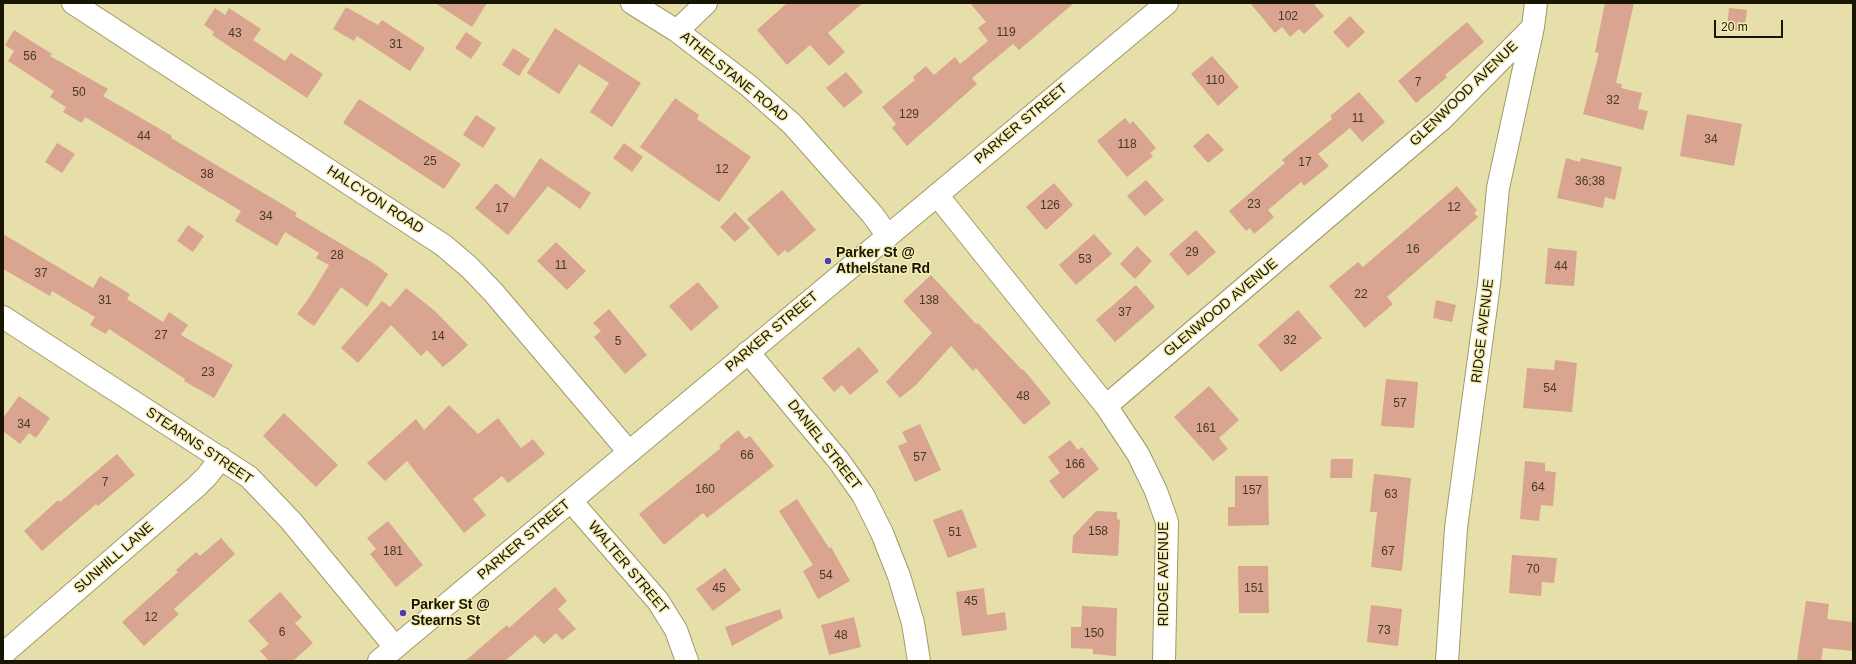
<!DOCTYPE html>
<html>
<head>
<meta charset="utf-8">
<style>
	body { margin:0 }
	#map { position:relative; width:1856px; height:664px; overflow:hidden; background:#e6dfaa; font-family:Arial,sans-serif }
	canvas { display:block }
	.frame { position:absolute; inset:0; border:4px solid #181502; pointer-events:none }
	.scale { position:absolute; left:1714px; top:20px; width:69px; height:18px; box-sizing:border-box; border:2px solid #181502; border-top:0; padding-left:5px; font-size:12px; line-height:14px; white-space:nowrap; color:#181502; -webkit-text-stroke:3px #f4ecb6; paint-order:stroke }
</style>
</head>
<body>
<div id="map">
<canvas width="1856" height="664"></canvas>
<div class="frame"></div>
<div class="scale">20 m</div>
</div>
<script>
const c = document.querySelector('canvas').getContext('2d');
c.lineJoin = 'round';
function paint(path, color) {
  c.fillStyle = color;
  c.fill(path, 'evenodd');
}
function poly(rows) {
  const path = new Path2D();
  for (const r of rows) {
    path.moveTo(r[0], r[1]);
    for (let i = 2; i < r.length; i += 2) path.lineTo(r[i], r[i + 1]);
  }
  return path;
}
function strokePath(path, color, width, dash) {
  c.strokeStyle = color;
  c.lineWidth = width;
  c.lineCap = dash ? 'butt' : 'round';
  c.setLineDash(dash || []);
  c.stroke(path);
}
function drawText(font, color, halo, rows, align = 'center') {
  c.font = font + ' Arial,sans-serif';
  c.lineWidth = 3;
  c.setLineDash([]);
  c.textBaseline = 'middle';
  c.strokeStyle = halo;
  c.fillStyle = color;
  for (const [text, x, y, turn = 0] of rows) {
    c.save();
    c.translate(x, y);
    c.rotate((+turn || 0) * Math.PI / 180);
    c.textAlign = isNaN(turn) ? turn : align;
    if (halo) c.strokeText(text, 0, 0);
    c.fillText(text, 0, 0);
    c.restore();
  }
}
paint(poly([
	[435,3,487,3,472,27],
	[787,3,863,3,828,33,845,52,829,66,810,45,787,65,757,30],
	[970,3,1074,3,1019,50,1013,44,972,78,977,84,907,146,892,128,896,124,882,107,915,80,913,77,926,66,934,75,955,57,960,64,988,41,978,28,986,22],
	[1250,3,1313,3,1324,16,1304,34,1299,29,1290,37,1282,27,1275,33],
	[1605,3,1634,3,1616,83,1622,84,1621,88,1642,93,1638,109,1648,111,1643,130,1583,114,1599,53,1595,52],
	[346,7,378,25,382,20,425,48,410,71,357,36,354,41,333,29],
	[215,8,225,15,229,8,261,29,253,40,285,61,291,53,323,74,307,98,212,35,214,32,204,25],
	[1729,8,1747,10,1744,31,1727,29],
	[1350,16,1365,32,1348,48,1333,32],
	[1467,22,1484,42,1445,75,1447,77,1416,103,1398,81],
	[555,28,641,83,612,127,590,112,609,83,579,64,559,94,527,73],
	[14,30,52,54,50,56,108,89,103,96,172,136,171,138,297,213,295,216,373,263,388,274,367,307,341,287,314,326,297,314,309,298,329,265,316,258,319,253,285,232,277,246,235,221,241,211,85,117,82,123,63,112,66,107,50,97,54,91,8,61,14,51,5,45],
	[466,32,482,43,471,59,455,48],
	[513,48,530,59,519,76,502,65],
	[1212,56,1239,87,1218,106,1191,74],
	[846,72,863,92,844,108,826,88],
	[1359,92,1385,122,1362,142,1350,128,1318,154,1329,166,1304,186,1301,182,1268,210,1274,217,1254,234,1250,228,1246,231,1229,211,1285,163,1282,160,1332,119,1330,116],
	[675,98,699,115,697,119,751,157,719,202,640,147],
	[359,99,461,164,444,189,343,123],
	[1687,114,1742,124,1734,166,1680,156],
	[476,115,496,128,483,148,463,135],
	[1125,118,1130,124,1133,121,1156,148,1150,153,1153,156,1127,177,1097,141],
	[1208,133,1224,150,1208,163,1193,146],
	[57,143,75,154,62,173,45,162],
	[624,143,643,157,632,172,613,158],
	[540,158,591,193,580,209,548,186,508,235,475,208,496,183,514,198],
	[1566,158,1580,162,1581,158,1622,167,1615,200,1605,197,1603,208,1557,198],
	[1146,180,1164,200,1145,216,1127,196],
	[1054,183,1073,205,1046,230,1026,207],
	[1457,186,1477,210,1474,213,1478,217,1387,297,1393,304,1365,328,1329,286,1358,262,1363,267],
	[782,190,816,230,788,253,785,250,778,256,747,219],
	[735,212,750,228,735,242,720,227],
	[188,225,204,236,193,252,177,241],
	[1196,230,1216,252,1188,276,1169,254],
	[3,234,93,288,100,276,130,294,127,299,163,322,169,312,188,325,181,335,233,365,214,398,184,381,185,379,109,329,106,334,90,325,95,317,52,291,50,296,3,269],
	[1094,234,1112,254,1076,285,1059,265],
	[556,242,586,271,567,290,537,261],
	[1137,246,1152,261,1135,279,1120,264],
	[1548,248,1577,251,1574,286,1545,284],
	[931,275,976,324,978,323,1022,370,1023,369,1051,403,1024,425,976,368,973,371,951,346,916,385,900,398,886,382,932,333,903,301],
	[698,282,719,307,691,331,669,306],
	[1136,285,1155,307,1115,342,1096,320],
	[406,288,435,311,468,345,455,357,443,367,427,350,421,356,391,325,358,363,341,348,382,301,390,307],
	[1436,300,1456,305,1452,322,1433,318],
	[609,309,647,355,625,374,594,337,601,331,593,323],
	[1298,310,1322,338,1281,372,1258,345],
	[859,347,879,371,850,395,842,385,834,392,822,378],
	[1555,360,1577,363,1572,412,1523,408,1527,368,1554,370],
	[1386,379,1418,382,1414,428,1381,426],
	[1209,386,1239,420,1219,438,1228,449,1213,461,1174,417],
	[19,396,50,418,36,438,29,433,20,444,3,431,3,418],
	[449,405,478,434,498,418,521,448,533,439,545,454,508,483,502,476,473,499,486,515,464,533,407,461,385,481,367,463,416,419,424,430],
	[284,413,338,465,316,487,263,436],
	[920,424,941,470,915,482,898,446,907,442,902,432],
	[738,430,745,439,750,436,774,466,707,518,703,513,664,545,639,514,721,448,719,446],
	[1070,440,1078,450,1082,447,1099,469,1063,499,1049,481,1060,473,1048,457],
	[117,454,135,475,98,506,96,504,42,551,24,531,58,500,60,502],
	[1331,459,1353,459,1352,478,1330,478],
	[1525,461,1545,463,1545,471,1556,472,1553,506,1541,505,1539,521,1520,519],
	[1374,474,1411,478,1402,571,1371,567,1377,512,1370,512],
	[1235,476,1268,476,1269,525,1228,526,1228,507,1235,507],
	[797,499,829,548,831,547,850,581,818,599,803,571,813,565,779,511],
	[962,509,977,547,948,558,933,520],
	[1096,511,1117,512,1117,519,1120,520,1118,556,1072,553,1073,536],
	[388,521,423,565,396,587,370,554,376,549,367,538],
	[221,538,235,554,174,609,179,614,144,646,122,622,178,572,176,570,196,552,200,556],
	[1512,555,1557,558,1554,583,1542,582,1541,596,1509,593],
	[1238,566,1268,566,1269,613,1239,613],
	[725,568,741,590,713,611,696,589],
	[555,587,567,601,558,609,576,629,562,640,556,633,544,644,535,635,505,661,465,661,507,625,509,628],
	[984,588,987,615,1005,612,1007,630,962,636,956,592],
	[280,592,302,617,295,623,313,643,293,661,269,661,260,651,269,644,248,621],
	[1806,601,1829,604,1827,619,1853,622,1853,651,1823,648,1821,661,1797,660],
	[1371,605,1402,609,1398,646,1367,642],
	[1082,606,1117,608,1116,656,1093,654,1093,649,1071,648,1071,627,1081,627],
	[780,609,783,618,732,646,725,627],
	[854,617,861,647,829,655,821,625]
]), '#d9a490');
const minor = poly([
	[73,3,443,245,469,267,493,292,629,452],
	[632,3,677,31,749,86,792,124,872,214,888,236],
	[677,31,706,3],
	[937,195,1106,406,1441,120,1533,27],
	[3,317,249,477,291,521,395,647],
	[748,352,839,461,863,495,882,533,899,576,913,623,919,661],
	[1106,406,1138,454,1156,491,1167,522,1164,661],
	[571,501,658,601,676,630,687,661],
	[3,654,196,487,207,476,221,458],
	[1447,661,1456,528,1489,284,1498,188,1533,27,1536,3]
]);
const major = poly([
	[379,661,1167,3]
]);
strokePath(minor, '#a19a67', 24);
strokePath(major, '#a19a67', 24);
strokePath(minor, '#fff', 22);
strokePath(major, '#fff', 22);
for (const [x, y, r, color] of [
	[828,261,4,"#4a3eb5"],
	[403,613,4,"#4a3eb5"]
]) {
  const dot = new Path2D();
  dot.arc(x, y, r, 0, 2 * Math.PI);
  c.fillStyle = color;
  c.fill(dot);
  strokePath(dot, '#f4ecb6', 1.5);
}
drawText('12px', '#483926', null, [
	["102",1288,17],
	["119",1006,33],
	["43",235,34],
	["31",396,45],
	["56",30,57],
	["110",1215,81],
	["7",1418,83],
	["50",79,93],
	["32",1613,101],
	["129",909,115],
	["11",1358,119],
	["44",144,137],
	["34",1711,140],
	["118",1127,145],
	["25",430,162],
	["17",1305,163],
	["12",722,170],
	["38",207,175],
	["36;38",1590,182],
	["23",1254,205],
	["126",1050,206],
	["12",1454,208],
	["17",502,209],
	["34",266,217],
	["16",1413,250],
	["29",1192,253],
	["28",337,256],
	["53",1085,260],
	["11",561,266],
	["44",1561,267],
	["37",41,274],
	["22",1361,295],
	["31",105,301],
	["138",929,301],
	["37",1125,313],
	["27",161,336],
	["14",438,337],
	["32",1290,341],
	["5",618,342],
	["23",208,373],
	["54",1550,389],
	["48",1023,397],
	["57",1400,404],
	["34",24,425],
	["161",1206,429],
	["66",747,456],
	["57",920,458],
	["166",1075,465],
	["7",105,483],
	["64",1538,488],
	["160",705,490],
	["157",1252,491],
	["63",1391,495],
	["158",1098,532],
	["51",955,533],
	["181",393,552],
	["67",1388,552],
	["70",1533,570],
	["54",826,576],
	["45",719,589],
	["151",1254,589],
	["45",971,602],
	["12",151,618],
	["73",1384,631],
	["6",282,633],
	["150",1094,634],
	["48",841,636]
]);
drawText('14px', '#181502', '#f4ecb6', [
	["ATHELSTANE ROAD",734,77,39],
	["GLENWOOD AVENUE",1464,94,-44],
	["PARKER STREET",1021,124,-40],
	["HALCYON ROAD",375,200,33],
	["GLENWOOD AVENUE",1221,308,-40],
	["RIDGE AVENUE",1483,331,-83],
	["PARKER STREET",772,332,-40],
	["DANIEL STREET",824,445,52],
	["STEARNS STREET",199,446,34],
	["PARKER STREET",524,540,-40],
	["SUNHILL LANE",114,558,-41],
	["WALTER STREET",628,568,50],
	["RIDGE AVENUE",1164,574,-90]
]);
drawText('bold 14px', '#181502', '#f4ecb6', [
	["Parker St @",836,253],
	["Athelstane Rd",836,269],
	["Parker St @",411,605],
	["Stearns St",411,621]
], 'left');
</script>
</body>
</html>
